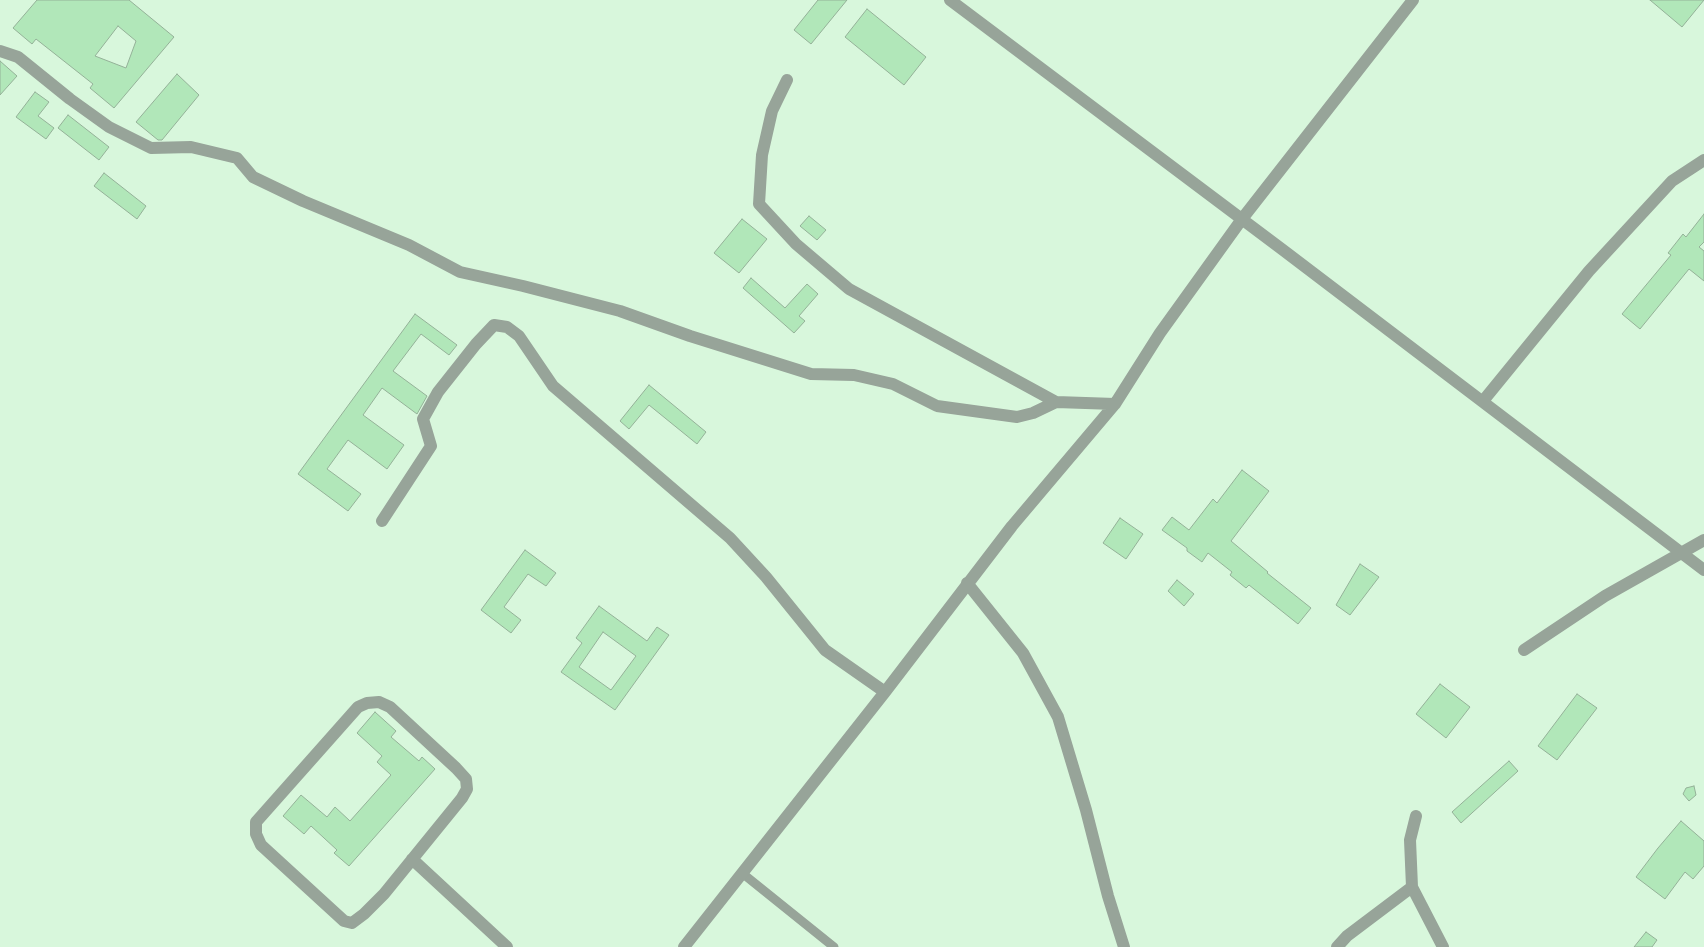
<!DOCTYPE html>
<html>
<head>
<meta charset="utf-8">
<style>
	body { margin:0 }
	canvas { display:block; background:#d8f7dc }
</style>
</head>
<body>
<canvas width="1704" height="947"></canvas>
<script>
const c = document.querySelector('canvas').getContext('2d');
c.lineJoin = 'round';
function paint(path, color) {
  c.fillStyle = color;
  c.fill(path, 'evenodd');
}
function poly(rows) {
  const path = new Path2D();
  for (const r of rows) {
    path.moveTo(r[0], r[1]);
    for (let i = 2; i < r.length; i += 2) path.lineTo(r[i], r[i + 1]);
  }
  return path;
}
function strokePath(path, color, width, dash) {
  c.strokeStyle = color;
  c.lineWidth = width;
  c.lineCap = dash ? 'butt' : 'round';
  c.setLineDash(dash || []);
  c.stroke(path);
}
const building = poly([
	[37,0,129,0,174,37,114,108,90,88,93,84,36,39,32,44,13,28,37,0],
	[118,26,136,41,126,68,95,56,118,26],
	[818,0,847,0,811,44,794,30,818,0],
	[1650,0,1704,0,1682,27,1650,0],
	[867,9,926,57,904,85,845,37,867,9],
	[0,61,17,76,0,95,0,61],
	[177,74,199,95,162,140,158,140,136,122,177,74],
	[35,92,49,102,38,116,54,128,46,139,16,117,35,92],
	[68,115,109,147,99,160,58,128,68,115],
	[104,173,146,206,137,219,94,186,104,173],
	[1704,214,1704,242,1699,247,1704,251,1704,281,1689,269,1640,329,1622,314,1671,255,1668,253,1683,234,1686,237,1704,214],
	[809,216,826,230,817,240,800,226,809,216],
	[742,219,767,239,739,273,714,253,742,219],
	[751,278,785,308,807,284,818,294,799,316,805,321,794,333,743,288,751,278],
	[415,314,457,345,449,355,421,334,393,371,427,396,417,414,382,388,363,415,404,445,387,469,348,440,327,469,361,494,348,511,298,474,415,314],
	[649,385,706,432,697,444,649,405,629,429,620,421,649,385],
	[1242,470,1269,491,1231,541,1268,572,1267,573,1311,608,1298,624,1249,585,1246,588,1230,575,1232,572,1208,553,1202,562,1187,551,1187,548,1162,530,1172,517,1189,530,1213,499,1217,503,1242,470],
	[1120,518,1143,534,1126,559,1103,543,1120,518],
	[525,550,556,573,546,586,528,574,504,607,521,620,511,633,481,610,525,550],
	[1360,564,1379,577,1350,615,1336,605,1360,564],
	[1177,580,1194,594,1184,606,1168,591,1177,580],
	[599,606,647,641,657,627,669,635,615,710,561,672,582,643,576,638,599,606],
	[603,632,636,656,611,690,579,667,603,632],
	[1440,684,1470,707,1446,738,1416,714,1440,684],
	[1577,694,1597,708,1557,760,1538,746,1577,694],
	[375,712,396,731,391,737,419,761,422,757,435,769,349,866,334,853,337,850,311,826,304,834,283,816,301,795,327,817,335,807,350,821,391,775,377,762,382,756,357,733,375,712],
	[1509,761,1518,771,1461,823,1452,812,1509,761],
	[1694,786,1696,795,1689,801,1683,794,1686,788,1694,786],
	[1681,821,1704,841,1704,866,1693,879,1685,872,1665,899,1636,877,1658,848,1681,821],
	[1646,932,1657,940,1652,947,1634,947,1646,932]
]);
paint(building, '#b1e7b9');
strokePath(building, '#94b198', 1);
strokePath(poly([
	[742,873,834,947]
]), '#97a499', 9);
strokePath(poly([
	[950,0,1283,250,1704,570],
	[0,51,18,57,70,99,109,127,151,148,191,147,237,158,253,177,303,201,409,245,460,272,523,286,620,311,690,336,811,374,854,375,893,384,937,406,1017,417,1033,413,1056,402,1115,404],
	[787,80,772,111,762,155,759,204,796,244,849,289,1056,402],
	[1483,401,1589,271,1672,181,1704,160],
	[382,521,431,446,423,419,438,392,476,344,494,325,507,327,519,336,553,386,730,538,766,577,825,650,885,692],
	[967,583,1023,653,1058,717,1086,810,1108,896,1124,947],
	[1524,650,1605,596,1704,540],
	[379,702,390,707,456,768,466,779,467,789,462,798,384,894,364,914,352,923,344,921,261,845,256,834,256,822,358,707,367,703,379,702],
	[1416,816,1410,840,1412,887,1443,947],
	[412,859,507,947],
	[684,947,885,692,1012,526,1115,404,1160,333,1242,219,1413,0],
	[1337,947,1347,936,1412,887]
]), '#97a499', 12);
</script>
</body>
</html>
